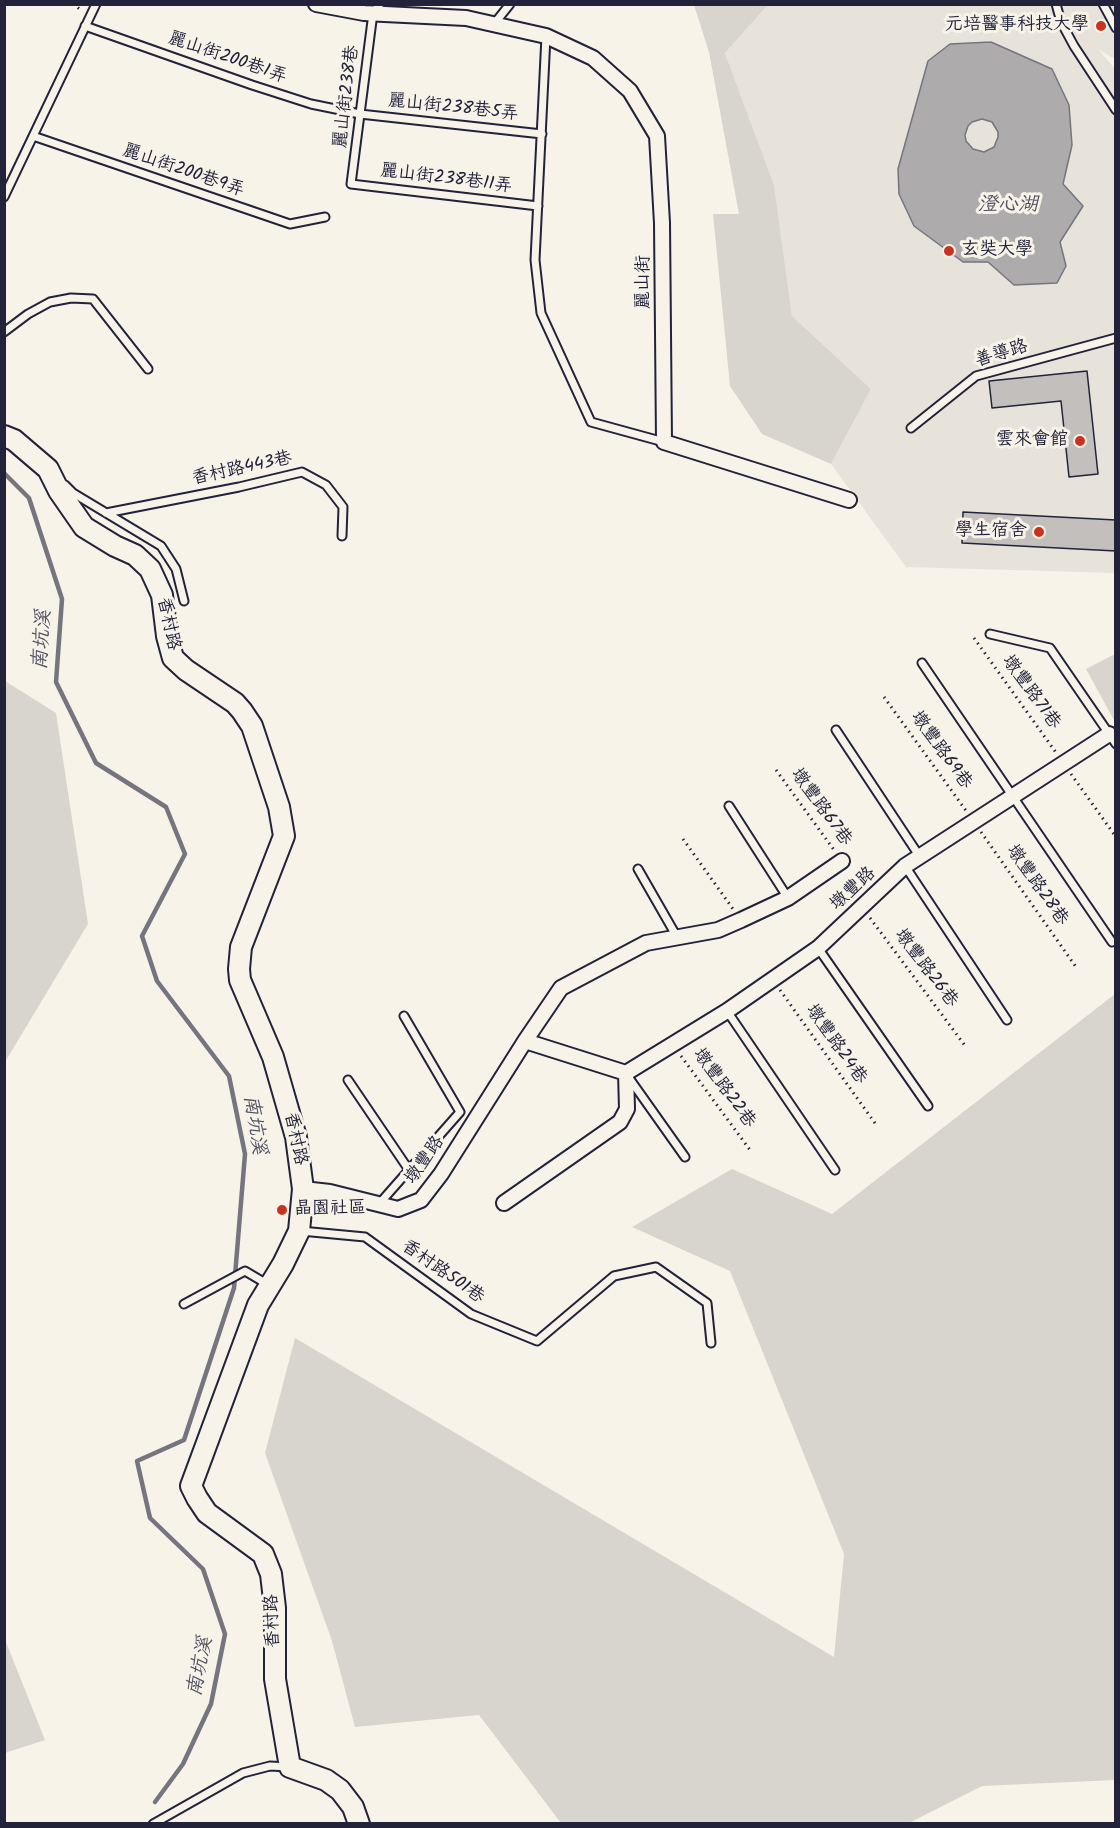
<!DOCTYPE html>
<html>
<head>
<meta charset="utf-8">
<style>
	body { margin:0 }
	#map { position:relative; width:1120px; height:1828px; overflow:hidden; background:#f7f3e8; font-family:Kalam,sans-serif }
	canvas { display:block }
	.frame { position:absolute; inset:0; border:6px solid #22223b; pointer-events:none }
</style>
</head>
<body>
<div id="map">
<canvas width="1120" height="1828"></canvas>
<div class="frame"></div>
</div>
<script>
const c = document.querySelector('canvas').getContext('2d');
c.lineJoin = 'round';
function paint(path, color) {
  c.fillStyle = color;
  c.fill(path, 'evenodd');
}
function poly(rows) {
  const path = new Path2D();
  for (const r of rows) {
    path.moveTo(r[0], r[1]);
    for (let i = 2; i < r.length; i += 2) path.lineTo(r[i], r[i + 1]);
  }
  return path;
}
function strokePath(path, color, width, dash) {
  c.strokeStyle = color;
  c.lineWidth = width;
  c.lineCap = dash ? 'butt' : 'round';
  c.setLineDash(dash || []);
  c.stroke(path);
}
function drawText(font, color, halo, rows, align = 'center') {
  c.font = font + ' Kalam,"LXGW WenKai TC",sans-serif';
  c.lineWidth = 6;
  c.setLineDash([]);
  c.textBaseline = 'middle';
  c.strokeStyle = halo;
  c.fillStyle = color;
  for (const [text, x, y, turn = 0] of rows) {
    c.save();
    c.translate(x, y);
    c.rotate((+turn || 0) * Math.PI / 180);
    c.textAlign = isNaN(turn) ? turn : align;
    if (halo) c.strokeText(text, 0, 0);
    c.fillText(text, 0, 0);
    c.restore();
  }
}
paint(poly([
	[768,5,1115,5,1115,59,1098,49,1116,70,1115,573,906,567,831,464,871,389,792,316,774,185,725,53]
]), '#e7e3db');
paint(poly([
	[694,5,768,5,725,53,774,185,792,316,871,389,831,464,762,434,730,386,713,214,739,214,709,52],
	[1115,654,1115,722,1086,669],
	[5,681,56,713,88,924,5,1062],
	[1115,994,1115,1780,982,1786,909,1823,561,1823,479,1715,355,1727,332,1641,265,1453,295,1338,834,1657,844,1554,730,1271,632,1227,732,1169,832,1214],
	[4,1637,45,1740,5,1753,4,1753]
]), '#d8d5cf');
const water = poly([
	[991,42,1052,69,1069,105,1072,145,1063,184,1083,206,1060,242,1066,266,1057,283,1014,285,988,262,963,262,914,226,899,194,898,169,928,61,950,44,991,42],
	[982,119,992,122,998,132,998,137,994,147,984,152,973,149,966,141,965,135,968,126,972,122,982,119]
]);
paint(water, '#aeabad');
strokePath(water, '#76747f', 1.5);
strokePath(poly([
	[4,473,29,498,62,599,56,682,96,763,166,807,185,854,142,936,157,981,229,1076,245,1154,234,1288,184,1440,137,1461,150,1518,203,1569,225,1634,211,1704,183,1764,155,1802]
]), '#76747f', 4.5);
const building = poly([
	[1087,371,1098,474,1069,477,1061,401,992,408,989,381,1087,371],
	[963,512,1116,520,1116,551,962,543,963,512]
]);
paint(building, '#c2bfbd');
strokePath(building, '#22223b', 1.5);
const lane = poly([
	[380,4,373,13,351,184,538,206],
	[1056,4,1061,22,1074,46,1116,110],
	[1103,4,1116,28],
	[494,24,510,4],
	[85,26,252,85,311,104,360,114,542,134],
	[546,36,535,260,541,313,591,422,664,442],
	[33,136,290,224,325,217],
	[4,197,96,4],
	[4,332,28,314,50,302,71,298,93,299,148,369],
	[911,428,976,376,1116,338],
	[65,485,73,493,161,546,176,569,184,601],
	[106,513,239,487,302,472,326,485,343,507,342,536],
	[990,634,1050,648,1116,744],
	[922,663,1112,942],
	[836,730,920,857],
	[729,806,788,898],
	[905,866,1007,1020],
	[638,869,677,937],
	[818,948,928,1106],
	[727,1011,835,1170],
	[629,1078,685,1157],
	[348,1080,409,1170],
	[379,1204,460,1112,404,1016],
	[301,1231,365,1237,471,1314,537,1341,614,1276,656,1267,707,1303,711,1343],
	[184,1304,245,1271,267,1284],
	[153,1824,243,1773,270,1766,289,1767]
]);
const street = poly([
	[316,4,364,13,466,18,546,36,593,58,630,91,657,136,662,223,664,442,849,500],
	[525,1041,561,988,646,943,718,930,741,920,788,898,842,861],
	[303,1189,330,1192,398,1209,421,1200,441,1174,525,1041,626,1073,727,1011,818,948,905,866,1109,734],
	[504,1203,620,1122,627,1109,626,1073]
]);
const secondary = poly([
	[4,436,14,440,48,469,59,491,84,527,115,546,135,555,150,569,162,595,167,636,173,658,186,670,235,703,242,711,252,726,279,807,284,836,241,947,239,969,240,980,273,1057,296,1137,303,1189,299,1231,283,1264,258,1305,191,1486,197,1498,207,1513,263,1554,271,1574,275,1608,275,1679,290,1767,326,1780,340,1790,353,1807,359,1824]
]);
strokePath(lane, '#22223b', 11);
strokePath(street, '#22223b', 18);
strokePath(secondary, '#22223b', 24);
strokePath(poly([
	[73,4,81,10],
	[974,638,1057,754],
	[884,697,967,812],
	[776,770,834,850],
	[1071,774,1116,837],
	[981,832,1076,967],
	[683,839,733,909],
	[870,918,966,1047],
	[780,990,877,1126],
	[681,1056,750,1150]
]), '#22223b', 3, [1.5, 4.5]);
strokePath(lane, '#f7f3e8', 7);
strokePath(street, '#f7f3e8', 14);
strokePath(secondary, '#f7f3e8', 20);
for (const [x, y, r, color] of [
	[1101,26,6,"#c8321e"],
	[949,251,6,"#c8321e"],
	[1080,441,6,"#c8321e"],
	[1039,532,6,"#c8321e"],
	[282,1210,6,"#c8321e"]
]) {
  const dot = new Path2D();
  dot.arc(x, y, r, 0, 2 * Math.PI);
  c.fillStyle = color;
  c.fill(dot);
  strokePath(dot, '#f7f3e8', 2);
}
drawText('18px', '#22223b', '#f7f3e8', [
	["元培醫事科技大學",1089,26],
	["玄奘大學",961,251,"left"],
	["雲來會館",1068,441],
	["學生宿舍",1027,532],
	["晶園社區",294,1210,"left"]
], 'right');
drawText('18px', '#22223b', '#f7f3e8', [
	["麗山街200巷1弄",227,59,19],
	["麗山街238巷",348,97,-83],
	["麗山街238巷5弄",453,109,6],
	["麗山街200巷9弄",183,172,19],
	["麗山街238巷11弄",446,180,7],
	["麗山街",645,282,-90],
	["善導路",1002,355,-17],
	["香村路443巷",242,470,-12],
	["香村路",167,624,78],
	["墩豐路71巷",1030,693,54],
	["墩豐路69巷",940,751,54],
	["墩豐路67巷",820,808,54],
	["墩豐路28巷",1036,886,55],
	["墩豐路",854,890,-43],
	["墩豐路26巷",925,969,53],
	["墩豐路24巷",835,1045,55],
	["墩豐路22巷",723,1089,54],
	["香村路",294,1139,78],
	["墩豐路",426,1161,-55],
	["香村路501巷",442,1273,35],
	["香村路",274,1621,-92]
]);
drawText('italic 20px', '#535263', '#f7f3e8', [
	["澄心湖",1008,207],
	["南坑溪",44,640,-86],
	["南坑溪",253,1125,81],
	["南坑溪",202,1667,-79]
]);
</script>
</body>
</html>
